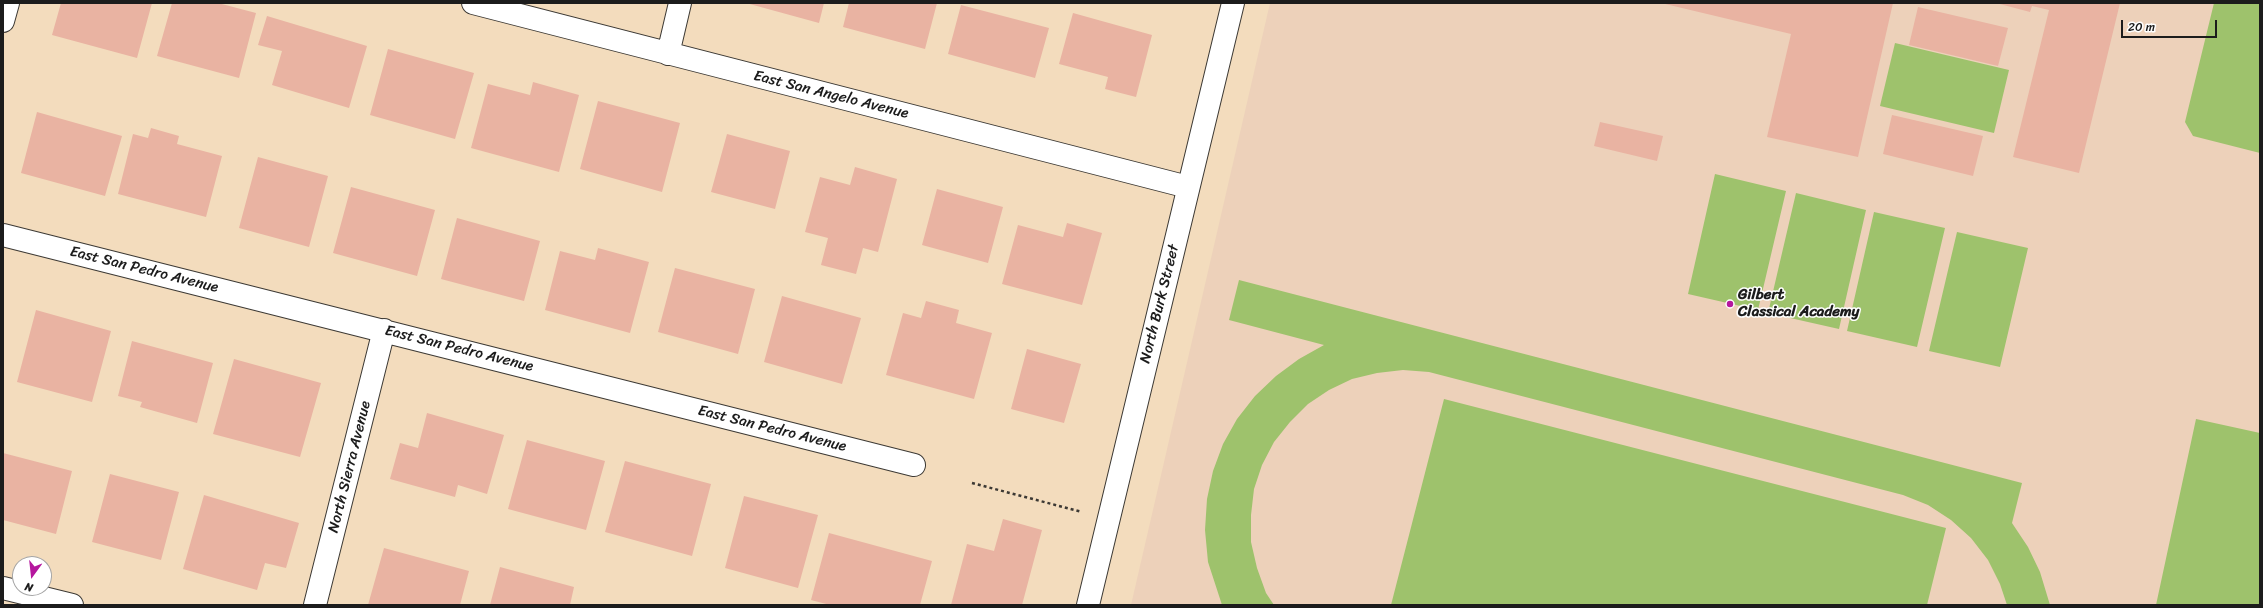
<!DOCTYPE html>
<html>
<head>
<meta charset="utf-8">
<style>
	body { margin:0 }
	#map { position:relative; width:2263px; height:608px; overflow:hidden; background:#f3dcbd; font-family:Sriracha,sans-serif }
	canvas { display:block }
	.frame { position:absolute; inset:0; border:4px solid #1c1c1c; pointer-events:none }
	.north { position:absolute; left:12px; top:556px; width:40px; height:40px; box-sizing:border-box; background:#fff; border:1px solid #a4a4a4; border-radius:50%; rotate:195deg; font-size:11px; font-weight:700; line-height:16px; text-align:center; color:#1c1c1c }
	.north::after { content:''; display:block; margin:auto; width:14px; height:18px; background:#b5179e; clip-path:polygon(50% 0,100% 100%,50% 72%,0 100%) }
	.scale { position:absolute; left:2121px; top:20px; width:96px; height:18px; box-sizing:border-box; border:2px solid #1c1c1c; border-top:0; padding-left:5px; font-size:12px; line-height:14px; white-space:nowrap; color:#1c1c1c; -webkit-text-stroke:3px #fff; paint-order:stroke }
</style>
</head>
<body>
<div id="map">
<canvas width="2263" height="608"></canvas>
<div class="frame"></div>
<div class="north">N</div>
<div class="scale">20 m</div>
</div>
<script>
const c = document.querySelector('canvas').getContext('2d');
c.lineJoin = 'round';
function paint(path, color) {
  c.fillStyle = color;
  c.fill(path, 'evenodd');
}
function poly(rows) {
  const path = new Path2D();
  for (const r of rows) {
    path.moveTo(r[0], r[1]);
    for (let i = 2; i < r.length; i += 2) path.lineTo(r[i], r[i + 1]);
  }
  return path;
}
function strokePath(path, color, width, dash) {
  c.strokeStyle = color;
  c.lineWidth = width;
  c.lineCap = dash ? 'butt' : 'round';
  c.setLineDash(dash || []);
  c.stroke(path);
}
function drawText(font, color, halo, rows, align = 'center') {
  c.font = font + ' Sriracha,sans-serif';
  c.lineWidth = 3;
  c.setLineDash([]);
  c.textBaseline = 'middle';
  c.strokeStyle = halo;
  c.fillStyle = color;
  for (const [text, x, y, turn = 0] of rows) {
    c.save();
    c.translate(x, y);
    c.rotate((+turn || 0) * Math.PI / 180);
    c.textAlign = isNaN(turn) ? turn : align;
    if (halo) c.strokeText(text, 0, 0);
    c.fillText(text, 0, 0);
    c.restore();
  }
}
paint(poly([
	[1270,3,2260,3,2260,605,1131,605]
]), '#edd1ba');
paint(poly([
	[2214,3,2260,3,2260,153,2193,136,2185,122],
	[1895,43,2009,70,1994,133,1880,106],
	[1715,174,1786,191,1758,310,1688,294],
	[1796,193,1866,210,1839,329,1768,313],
	[1874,212,1945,228,1917,347,1847,331],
	[1957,232,2028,248,2000,367,1929,351],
	[1239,280,2022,483,2012,523,2028,547,2040,572,2050,605,2007,605,2000,584,1988,560,1971,538,1951,520,1928,505,1903,495,1429,372,1403,370,1377,373,1352,379,1329,390,1308,404,1290,422,1274,442,1262,465,1254,489,1251,515,1251,542,1257,568,1266,593,1274,605,1222,605,1208,562,1205,530,1207,499,1213,471,1223,444,1237,419,1255,396,1276,376,1299,359,1324,345,1229,320],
	[1444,399,1946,528,1927,605,1391,605],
	[2196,419,2260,433,2260,605,2156,605]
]), '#9ec26c');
paint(poly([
	[61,3,152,3,137,58,52,35],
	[172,3,218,3,256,13,239,78,157,56],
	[746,3,824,3,819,23],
	[849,3,937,3,925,49,843,27],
	[1661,3,1893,3,1858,157,1767,137,1791,34],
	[1996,3,2120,3,2079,173,2013,157,2049,10,2032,6,2030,12],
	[961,5,1049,28,1035,78,948,54],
	[1918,7,2008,28,1998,66,1909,45],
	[1073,13,1152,35,1136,97,1105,89,1108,77,1059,64],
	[267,16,367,46,349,108,272,85,282,51,258,45],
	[388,49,474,73,455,139,370,115],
	[533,82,579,95,559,172,471,148,488,84,530,95],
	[598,101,680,123,662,192,580,169],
	[37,112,122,136,105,196,21,173],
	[1892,115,1983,136,1973,176,1883,154],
	[1600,122,1663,136,1657,161,1594,146],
	[151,128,179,136,177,144,222,156,206,217,118,194,133,134,148,138],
	[727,134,790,151,775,209,711,192],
	[258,157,328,176,309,247,239,228],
	[855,167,897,179,878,252,863,248,856,274,821,265,828,238,805,232,820,177,850,185],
	[351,187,435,210,417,276,333,253],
	[937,189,1003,207,988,263,922,245],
	[457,218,540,241,524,301,441,279],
	[1067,223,1102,233,1082,305,1002,284,1018,225,1063,237],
	[598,248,649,262,630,333,545,310,560,251,595,260],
	[675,268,755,289,738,354,658,332],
	[782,296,861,318,842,384,764,362],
	[926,301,959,310,956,323,992,333,974,399,886,375,903,313,921,318],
	[36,310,111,331,92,402,17,382],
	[132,341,213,363,197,423,140,407,142,402,118,396],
	[1027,349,1081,364,1064,423,1011,409],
	[234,359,321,383,300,457,213,434],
	[427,413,504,435,487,494,458,485,455,497,390,479,400,443,418,448],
	[527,440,605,461,586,530,508,509],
	[3,453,72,471,56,534,3,520],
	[625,461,711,484,692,556,605,532],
	[110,474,179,492,161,560,92,542],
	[204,495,299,523,286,568,265,563,257,590,183,569],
	[744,496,818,515,798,588,725,568],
	[1003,519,1042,530,1022,605,951,605,967,544,994,551],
	[829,533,932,561,920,605,830,605,811,600],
	[384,548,469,571,460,605,368,605],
	[500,567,574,587,570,605,490,605]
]), '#e9b3a2');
const minor = poly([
	[473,3,1188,187],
	[3,21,8,3],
	[668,54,680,3],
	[3,235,914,465],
	[3,588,72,605],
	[315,605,384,330]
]);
const tertiary = poly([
	[1088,605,1233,3]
]);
strokePath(minor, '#3c3934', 24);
strokePath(tertiary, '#3c3934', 24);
strokePath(poly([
	[972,483,1082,512]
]), '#3c3934', 2.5, [3, 3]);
strokePath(minor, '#fff', 22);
strokePath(tertiary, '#fff', 22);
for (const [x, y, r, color] of [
	[1730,304,4,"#b5179e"]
]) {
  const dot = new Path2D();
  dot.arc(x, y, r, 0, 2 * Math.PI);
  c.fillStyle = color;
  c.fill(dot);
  strokePath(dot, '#fff', 1.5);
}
drawText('15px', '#1c1c1c', '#fff', [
	["East San Angelo Avenue",831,95,14],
	["East San Pedro Avenue",144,270,14],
	["North Burk Street",1160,304,-76],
	["East San Pedro Avenue",459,349,14],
	["East San Pedro Avenue",772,429,14],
	["North Sierra Avenue",350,467,-76]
]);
drawText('bold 15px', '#1c1c1c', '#fff', [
	["Gilbert",1738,295],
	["Classical Academy",1738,312]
], 'left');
</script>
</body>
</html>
